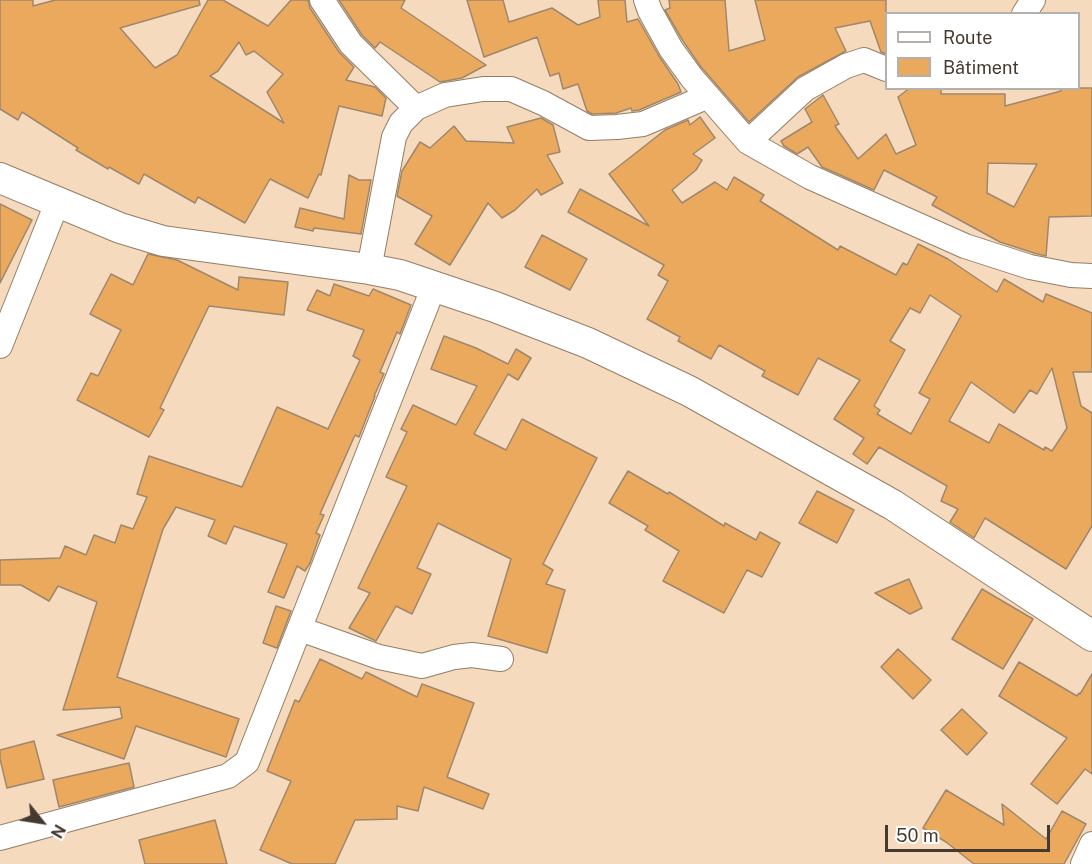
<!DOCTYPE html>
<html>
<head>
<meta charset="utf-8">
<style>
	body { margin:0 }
	#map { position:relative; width:1092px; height:864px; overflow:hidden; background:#f5dabd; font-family:"Public Sans",sans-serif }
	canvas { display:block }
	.legend { position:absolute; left:885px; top:12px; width:195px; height:78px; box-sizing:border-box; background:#fff; border:2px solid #b5b0ac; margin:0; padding:8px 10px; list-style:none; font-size:18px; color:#453a2f }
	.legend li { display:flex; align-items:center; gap:12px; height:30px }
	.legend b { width:30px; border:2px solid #b5b0ac }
	.north { position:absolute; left:12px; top:792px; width:60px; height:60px; -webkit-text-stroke:4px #fff; paint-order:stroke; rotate:120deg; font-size:16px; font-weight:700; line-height:24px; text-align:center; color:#453a2f }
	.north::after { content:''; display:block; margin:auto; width:21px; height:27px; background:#453a2f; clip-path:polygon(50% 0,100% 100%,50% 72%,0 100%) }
	.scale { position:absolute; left:885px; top:825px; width:165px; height:27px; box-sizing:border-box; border:3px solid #453a2f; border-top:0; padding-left:8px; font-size:18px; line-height:21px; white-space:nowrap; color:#453a2f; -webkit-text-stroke:4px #fff; paint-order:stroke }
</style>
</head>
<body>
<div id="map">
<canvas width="1092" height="864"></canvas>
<ul class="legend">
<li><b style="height:8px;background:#fff"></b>Route</li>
<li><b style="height:16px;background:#eba95d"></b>Bâtiment</li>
</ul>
<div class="north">N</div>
<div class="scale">50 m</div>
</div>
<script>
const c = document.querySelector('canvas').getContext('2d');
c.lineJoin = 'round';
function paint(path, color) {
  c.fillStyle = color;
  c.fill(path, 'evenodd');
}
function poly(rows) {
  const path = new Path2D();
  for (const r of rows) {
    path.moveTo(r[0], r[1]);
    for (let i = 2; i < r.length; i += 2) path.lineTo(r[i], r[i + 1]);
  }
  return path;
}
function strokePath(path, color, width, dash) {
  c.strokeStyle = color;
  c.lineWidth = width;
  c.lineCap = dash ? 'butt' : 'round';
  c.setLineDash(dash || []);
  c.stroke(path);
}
const building = poly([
	[0,0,33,0,33,6,55,0,199,0,200,5,120,28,155,68,177,55,208,0,223,0,268,26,291,0,308,0,310,8,339,52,354,67,346,80,375,87,386,98,382,116,339,106,321,175,319,174,308,198,270,179,245,223,198,197,195,203,144,174,139,184,109,167,108,169,76,150,78,148,22,112,18,120,0,109,0,0],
	[239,42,246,55,254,51,283,74,267,92,284,123,210,76,218,71,239,42],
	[339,0,405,0,401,8,486,65,462,78,440,82,380,42,375,48,362,35,339,0],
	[467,0,503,0,509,22,552,8,578,25,600,17,598,0,625,0,627,22,638,19,659,56,678,84,681,92,639,110,632,111,631,108,616,113,592,114,587,111,578,84,563,89,559,73,550,76,537,37,484,57,467,0],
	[669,0,725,0,729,51,765,40,755,0,886,0,886,54,881,52,870,21,835,28,846,51,798,77,749,122,701,67,683,41,665,10,670,8,669,0],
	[910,88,941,88,941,94,1005,94,1005,106,1061,91,1061,88,1092,88,1092,216,1049,217,1046,256,1034,253,1000,242,932,205,937,197,884,170,874,190,822,167,808,147,797,154,784,146,781,141,812,122,805,109,823,95,839,124,835,126,858,159,886,134,896,154,916,145,898,97,910,88],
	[988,163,1037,164,1014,207,987,193,988,163],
	[700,117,715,138,693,154,702,160,696,170,672,190,682,203,715,182,727,190,734,177,764,195,760,201,838,250,840,246,896,275,903,263,907,265,918,244,948,259,997,292,1004,279,1043,302,1046,294,1092,313,1092,372,1073,372,1081,406,1092,413,1092,526,1066,569,985,518,974,538,950,522,958,509,941,501,947,486,879,447,867,464,853,454,864,438,834,419,860,380,818,358,798,395,762,376,765,371,719,345,711,359,678,341,680,337,647,319,668,281,658,275,664,265,568,212,580,189,649,226,609,174,665,130,688,120,690,125,700,117],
	[930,295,961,316,919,393,930,399,911,434,877,414,880,410,874,406,905,350,890,341,910,308,920,313,930,295],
	[1052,368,1067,428,1052,451,1045,447,1044,450,999,424,989,443,949,421,971,382,1014,413,1030,390,1037,394,1052,368],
	[541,118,553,125,560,152,547,155,563,183,541,195,537,189,515,210,502,218,488,203,450,265,415,244,432,216,397,196,402,171,420,142,430,148,454,126,466,141,514,143,507,127,541,118],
	[349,175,359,180,371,180,361,234,314,228,313,231,295,227,300,208,344,219,349,175],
	[0,204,32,220,0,283,0,204],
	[542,235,587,259,570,290,525,267,542,235],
	[148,254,177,260,238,290,239,277,288,282,284,315,209,306,160,408,164,410,149,437,77,400,91,373,98,376,121,330,90,314,111,274,133,285,148,254],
	[334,284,369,296,373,289,411,305,400,334,397,332,380,372,384,374,374,396,375,396,359,437,355,435,320,514,324,515,316,533,320,535,310,563,305,571,297,566,284,598,268,592,287,544,234,526,226,544,208,536,215,520,176,507,163,529,117,677,239,719,226,757,136,726,124,759,57,735,122,718,120,707,63,710,97,602,58,586,49,601,21,585,0,585,0,560,60,558,65,546,86,555,94,535,115,543,121,525,133,529,147,497,137,494,149,456,242,487,277,407,328,429,360,360,353,356,364,330,307,310,317,290,330,296,334,284],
	[444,336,476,348,508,364,516,349,531,358,518,380,508,374,474,434,506,450,522,419,597,458,543,564,553,570,546,584,565,590,547,653,488,636,511,559,438,523,417,568,431,574,412,614,396,606,376,641,349,628,370,593,358,588,407,486,386,477,407,432,401,429,413,405,456,425,477,386,431,369,444,336],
	[628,471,668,494,669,492,724,526,725,523,756,540,760,532,780,543,762,577,747,570,724,613,663,581,679,551,645,530,648,526,609,503,628,471],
	[817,491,854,510,837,543,799,523,817,491],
	[909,579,922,608,910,614,875,593,909,579],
	[982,589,1033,619,1003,669,952,639,982,589],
	[276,606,291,611,277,648,263,643,276,606],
	[898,649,931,680,913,699,881,667,898,649],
	[320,659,362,679,366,672,417,697,422,684,474,703,447,777,489,794,483,809,424,787,418,811,397,806,397,819,355,820,335,864,292,864,260,850,291,781,267,771,295,700,299,702,320,659],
	[1019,662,1077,696,1079,693,1080,694,1092,674,1092,774,1085,769,1057,804,1031,784,1067,738,999,696,1019,662],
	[962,709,987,733,967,755,941,730,962,709],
	[34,741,44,779,7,788,0,759,0,750,34,741],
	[129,763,134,787,59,807,53,780,129,763],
	[946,790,1004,825,1002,804,1046,839,1062,811,1086,824,1064,864,974,864,946,842,923,828,946,790],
	[215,820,227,864,145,864,139,840,215,820]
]);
paint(building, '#eba95d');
strokePath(building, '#a0876c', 1.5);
const minor = poly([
	[322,0,351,44,416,108],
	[646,0,650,11,671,49,692,78,748,142,810,177,965,246,1030,267,1071,275,1092,276],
	[1024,14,1033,0],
	[748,142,805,89,846,66,864,60,886,69],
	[369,269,394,137,401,123,416,108,445,95,483,89,511,89,543,103,589,128,617,127,643,124,706,97],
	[0,346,57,203],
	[300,629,379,657,422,666,454,657,472,655,501,659],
	[0,838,228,776,247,762,434,286],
	[1083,864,1092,844]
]);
const tertiary = poly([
	[0,178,120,228,163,241,369,269,400,275,495,307,588,343,689,391,893,505,1092,636]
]);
strokePath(minor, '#957d63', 26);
strokePath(tertiary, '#957d63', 32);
strokePath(minor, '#fff', 24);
strokePath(tertiary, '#fff', 30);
</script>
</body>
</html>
